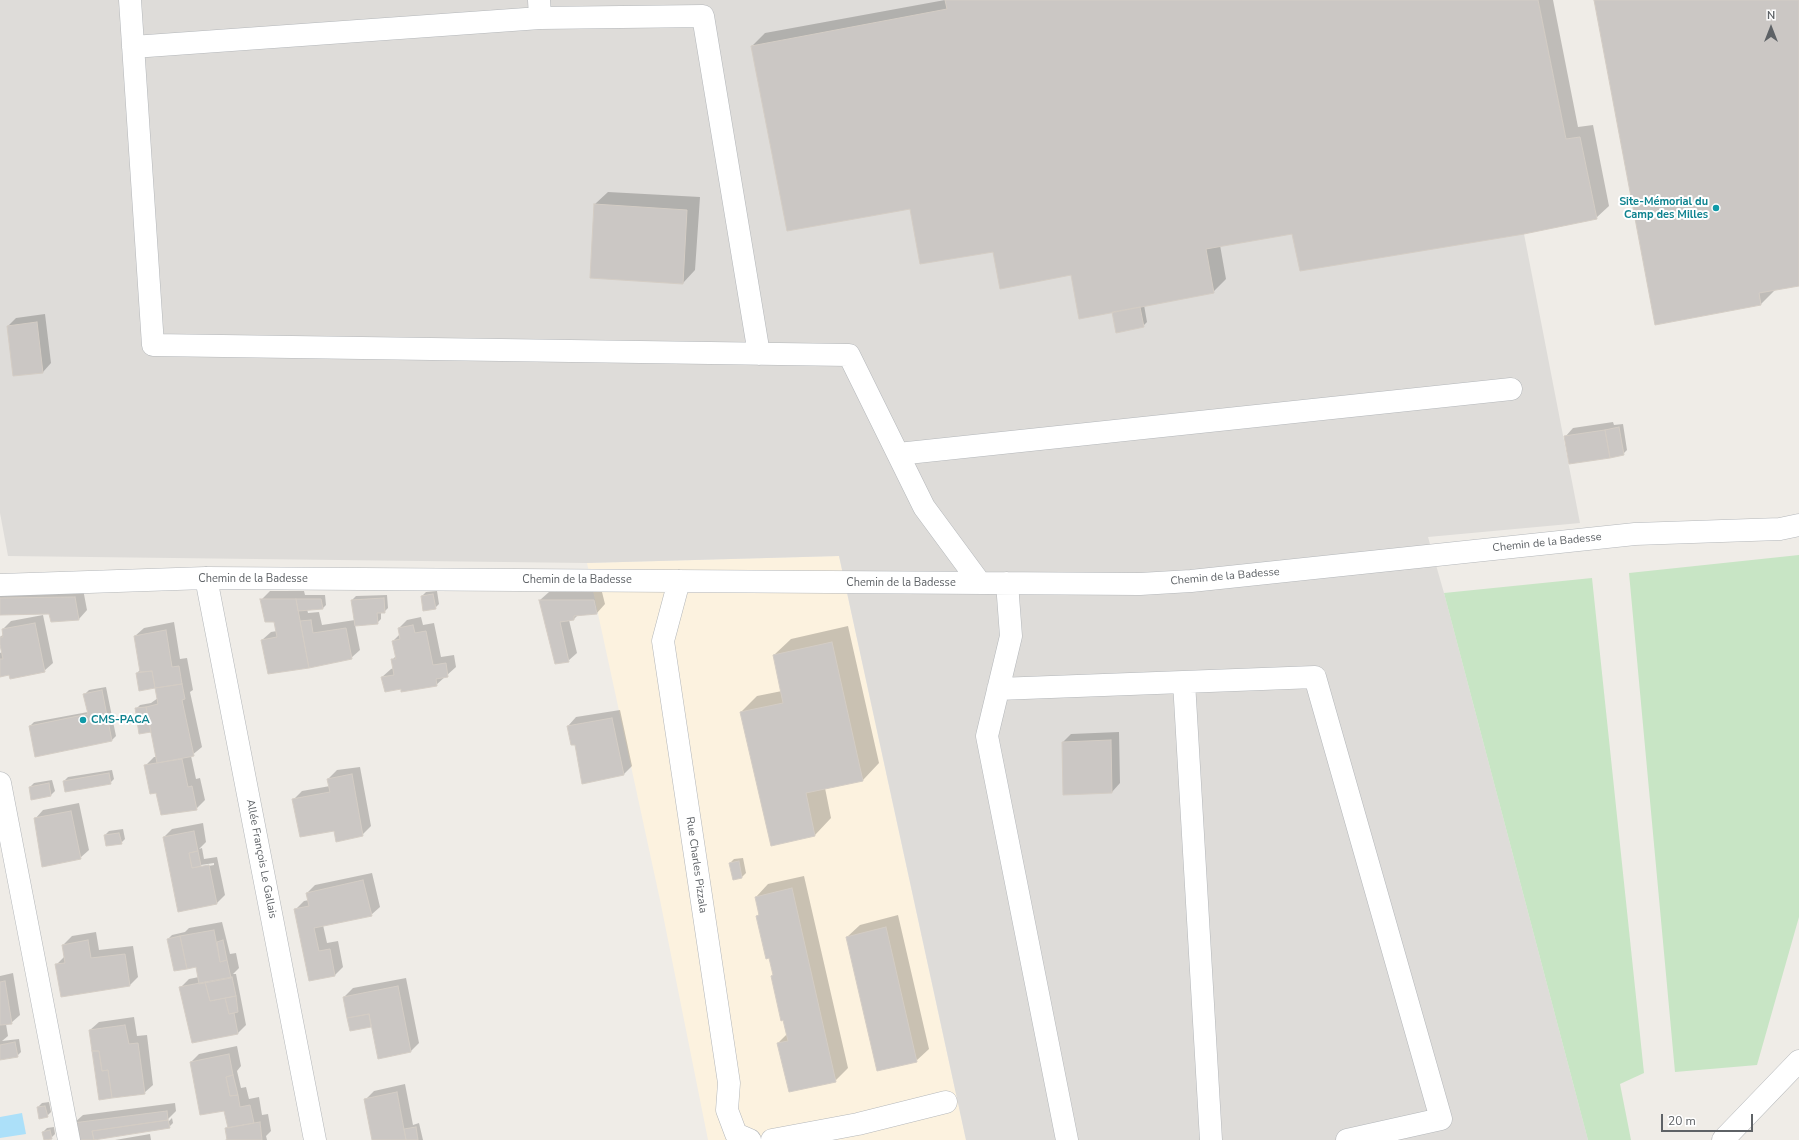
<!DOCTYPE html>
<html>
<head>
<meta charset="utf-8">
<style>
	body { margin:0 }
	#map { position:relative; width:1799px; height:1140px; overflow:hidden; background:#efece7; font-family:"Nunito Sans",sans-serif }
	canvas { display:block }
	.north { position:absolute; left:1751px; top:8px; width:40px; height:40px; -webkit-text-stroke:3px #fff; paint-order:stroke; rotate:0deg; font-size:11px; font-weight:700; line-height:16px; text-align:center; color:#5e6266 }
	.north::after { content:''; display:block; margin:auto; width:14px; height:18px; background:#5e6266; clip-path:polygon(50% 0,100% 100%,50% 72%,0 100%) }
	.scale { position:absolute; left:1661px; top:1114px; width:92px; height:18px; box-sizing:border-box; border:2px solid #5e6266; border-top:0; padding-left:5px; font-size:12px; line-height:14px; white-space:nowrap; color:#5e6266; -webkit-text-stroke:3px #fff; paint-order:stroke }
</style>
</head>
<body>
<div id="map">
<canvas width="1799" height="1140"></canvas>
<div class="north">N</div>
<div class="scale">20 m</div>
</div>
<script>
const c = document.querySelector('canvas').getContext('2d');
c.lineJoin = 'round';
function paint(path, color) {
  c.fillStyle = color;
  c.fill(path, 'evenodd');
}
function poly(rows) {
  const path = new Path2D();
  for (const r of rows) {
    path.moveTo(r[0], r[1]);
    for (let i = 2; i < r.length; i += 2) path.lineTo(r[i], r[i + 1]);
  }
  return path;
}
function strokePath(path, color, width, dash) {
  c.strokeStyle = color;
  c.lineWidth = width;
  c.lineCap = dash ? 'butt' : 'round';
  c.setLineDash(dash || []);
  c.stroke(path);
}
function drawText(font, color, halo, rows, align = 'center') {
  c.font = font + ' "Nunito Sans",sans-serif';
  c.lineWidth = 4;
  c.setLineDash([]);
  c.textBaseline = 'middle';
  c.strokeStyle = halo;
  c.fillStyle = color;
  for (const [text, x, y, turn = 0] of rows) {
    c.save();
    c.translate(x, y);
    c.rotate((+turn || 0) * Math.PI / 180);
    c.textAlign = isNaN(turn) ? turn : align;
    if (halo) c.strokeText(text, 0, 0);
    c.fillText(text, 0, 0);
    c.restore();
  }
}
paint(poly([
	[839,556,966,1140,708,1140,660,900,587,563]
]), '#fcf2df');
paint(poly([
	[0,0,1538,0,1566,139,1580,137,1597,219,1524,234,1580,523,1428,537,1444,593,1588,1140,966,1140,839,556,587,563,8,556,0,513]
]), '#dedcd9');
paint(poly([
	[1799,555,1799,917,1757,1065,1675,1072,1629,573],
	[1592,578,1644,1073,1620,1084,1631,1140,1588,1140,1444,593]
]), '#c8e5c5');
paint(poly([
	[22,1113,26,1134,0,1138,0,1117]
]), '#ace0f9');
paint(poly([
	[945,0,1553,0,1578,127,1593,125,1609,206,1596,218,1293,232,1220,245,1226,279,1213,292,1144,305,1147,322,1143,326,1112,312,1072,274,994,251,911,208,752,46,765,33],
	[1595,0,1799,0,1799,285,1776,289,1761,304],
	[608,192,700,197,695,270,683,283,595,204],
	[45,314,51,363,43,372,14,375,8,326,16,318],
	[1613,422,1614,425,1623,424,1627,450,1623,454,1565,437,1573,428],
	[83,589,87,610,79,619,50,613,0,614,0,591],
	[270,591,304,591,305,595,325,595,326,605,323,608,307,609,308,613,319,612,322,625,355,620,352,600,356,596,387,595,388,608,384,612,381,612,381,619,377,623,355,625,360,650,351,658,262,640,271,632,277,631,275,621,261,600],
	[437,591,439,604,435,608,422,596,426,592],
	[549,592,602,592,605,604,597,613,578,615,574,619,569,620,577,653,568,661,540,600],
	[43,615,53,663,44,671,0,675,0,653,2,652,0,637,4,634,3,629,11,621],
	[421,617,423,625,434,623,441,657,454,655,456,667,436,685,402,688,382,677,391,669,394,668,392,660,396,656,393,641,400,634,399,628,407,620],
	[174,622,180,659,187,658,193,690,190,692,202,747,191,756,196,779,200,778,205,800,196,809,157,792,145,766,154,757,157,757,152,731,136,709,140,705,151,703,158,698,156,686,137,673,141,669,135,636,144,628],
	[848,626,879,763,863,780,825,788,831,818,815,835,771,845,741,712,757,696,782,691,774,655,791,639],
	[106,687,116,736,112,740,35,755,30,726,34,722,88,712,85,694,89,690],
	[620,710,632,766,623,775,576,744,568,726,576,717],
	[1119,732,1120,783,1112,792,1063,742,1071,734],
	[360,767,371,826,362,835,335,830,293,800,302,791,330,786,328,779,337,770],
	[112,770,114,779,110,783,64,781,68,777],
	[52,780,55,791,51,795,30,787,34,783],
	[79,803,89,850,80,858,35,819,43,810],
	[203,823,206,842,199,849,202,848,204,859,217,857,225,895,217,903,164,837,172,829],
	[214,863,214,865,198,868,201,865],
	[123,829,125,839,121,843,105,835,109,831],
	[743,858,746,873,742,877,730,863,734,859],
	[372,873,380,907,371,915,323,925,327,943,338,941,343,967,335,975,310,980,296,909,304,901,309,900,307,893,315,885],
	[804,876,848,1068,835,1081,778,1043,787,1034,774,974,758,916,759,914,756,897,768,884],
	[898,915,929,1049,916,1061,847,937,860,925],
	[222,922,230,954,236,953,239,968,233,974,236,974,246,1025,238,1033,180,988,189,979,199,977,197,966,168,939,172,935,185,932,189,928],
	[96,932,99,950,133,946,138,977,130,985,56,965,65,956,63,945,72,936],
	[13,973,20,1015,11,1023,6,1024,8,1036,2,1041,19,1039,21,1052,17,1056,0,1059,0,976],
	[406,978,419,1043,411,1051,372,1025,351,1029,344,997,353,988],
	[134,1017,137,1036,147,1035,153,1085,144,1093,90,1030,99,1022],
	[237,1046,241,1066,237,1071,241,1088,246,1087,249,1099,259,1097,262,1115,268,1114,271,1131,266,1136,267,1140,225,1140,228,1139,227,1129,228,1127,225,1110,191,1062,199,1054],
	[405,1084,413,1125,419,1123,423,1140,373,1140,365,1100,374,1091],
	[49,1102,51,1112,47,1116,38,1107,42,1103],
	[175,1103,176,1111,167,1120,167,1123,172,1118,173,1123,169,1127,88,1140,74,1123,83,1115],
	[54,1127,55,1134,51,1138,43,1132,47,1128],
	[150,1134,151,1140,115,1140]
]), '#0003');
const building = poly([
	[945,0,1538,0,1566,139,1580,137,1597,219,1524,234,1300,271,1292,234,1206,249,1214,293,1079,319,1071,275,1000,289,993,252,920,264,910,209,787,231,751,46,947,9,945,0],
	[1594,0,1799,0,1799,286,1759,293,1761,305,1655,325,1594,0],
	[594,204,687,210,683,284,590,278,594,204],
	[1140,307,1144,327,1116,333,1112,312,1140,307],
	[37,322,43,373,13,376,7,326,37,322],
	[1619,427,1624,455,1610,458,1605,430,1619,427],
	[1605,430,1610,458,1569,464,1564,436,1605,430],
	[433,594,436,609,423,611,421,596,433,594],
	[75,597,79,620,51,622,49,614,0,615,0,598,75,597],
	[384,598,385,613,377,613,378,624,355,626,351,600,384,598],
	[260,599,296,599,309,668,268,674,261,640,277,637,274,622,265,622,260,599],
	[296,599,321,599,323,609,298,611,296,599],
	[539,600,594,600,597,614,574,616,574,620,560,622,569,662,555,664,539,600],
	[311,620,313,633,346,628,352,659,309,668,300,621,311,620],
	[35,623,45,672,10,679,9,675,0,677,0,659,3,659,0,645,0,637,3,637,2,629,35,623],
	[413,625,415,633,426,631,433,665,446,663,448,677,436,679,437,686,401,692,401,689,385,692,381,677,394,675,391,659,396,659,392,641,400,639,398,628,413,625],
	[166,630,172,667,179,666,182,684,155,688,152,671,140,672,134,636,166,630],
	[832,642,863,781,806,793,815,836,771,846,740,712,783,703,773,655,832,642],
	[152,671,155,688,139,691,136,673,152,671],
	[182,684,185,699,182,700,194,756,157,763,146,707,158,704,155,688,182,684],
	[102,690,112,741,35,757,29,726,88,714,83,694,102,690],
	[146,707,151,732,139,734,135,708,146,707],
	[612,718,624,775,582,784,575,745,571,745,567,726,612,718],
	[1111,740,1112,793,1063,795,1062,742,1111,740],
	[182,759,188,787,192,786,197,810,161,815,156,793,150,794,144,765,182,759],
	[109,773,111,784,65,792,63,781,109,773],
	[352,774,363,836,336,842,334,831,300,837,292,799,330,792,327,779,352,774],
	[49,783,51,796,31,800,29,787,49,783],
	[71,811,81,859,42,867,34,818,71,811],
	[194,831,198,851,189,853,192,868,209,865,217,904,178,912,163,837,194,831],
	[119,833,122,844,106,846,104,835,119,833],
	[198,851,201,866,192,868,189,853,198,851],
	[739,861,742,878,733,880,729,863,739,861],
	[363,880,372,916,314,928,319,951,330,949,335,976,309,981,294,909,309,906,306,893,363,880],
	[792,888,836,1082,789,1092,777,1043,788,1041,783,1020,781,1021,771,976,773,975,769,958,766,959,756,916,759,915,755,897,792,888],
	[886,927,917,1062,877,1071,846,937,886,927],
	[214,930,220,962,227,960,231,978,199,984,196,967,187,969,180,936,214,930],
	[180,936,187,969,174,971,167,939,180,936],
	[88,940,91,958,125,954,130,986,61,997,55,964,65,963,62,945,88,940],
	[223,940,227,960,220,962,217,942,223,940],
	[232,977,236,996,210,1001,205,982,232,977],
	[5,981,12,1024,0,1025,0,982,5,981],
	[205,982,210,1001,225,998,229,1014,234,1013,238,1034,192,1043,179,987,205,982],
	[398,986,411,1052,378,1059,369,1014,347,1018,343,997,398,986],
	[236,996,238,1012,229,1014,225,998,236,996],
	[369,1014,371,1027,350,1031,347,1018,369,1014],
	[125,1025,129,1044,138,1043,145,1094,112,1098,108,1070,102,1071,99,1051,92,1051,89,1030,125,1025],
	[15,1042,18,1057,0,1060,0,1045,15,1042],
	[92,1051,99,1051,102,1071,108,1070,112,1098,99,1100,92,1051],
	[229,1054,233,1075,226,1077,230,1096,238,1095,240,1107,250,1105,254,1123,228,1128,224,1111,200,1115,190,1062,229,1054],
	[233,1075,238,1095,230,1096,226,1077,233,1075],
	[397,1092,406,1140,372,1140,364,1099,397,1092],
	[45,1106,48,1117,39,1119,37,1107,45,1106],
	[167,1111,168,1120,92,1131,94,1140,75,1140,73,1123,167,1111],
	[168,1120,170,1128,94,1140,92,1131,168,1120],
	[260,1122,262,1140,227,1140,225,1128,260,1122],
	[416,1127,418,1140,406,1140,404,1129,416,1127],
	[50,1130,52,1139,44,1140,42,1132,50,1130]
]);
paint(building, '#cbc7c4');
strokePath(building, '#d4cdc5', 1);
const minor = poly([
	[130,0,153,345,849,355,924,507,980,583],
	[539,0,540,18,703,16,759,354],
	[133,47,540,18],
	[898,454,1511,389],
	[206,578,315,1140],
	[679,581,663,641,729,1083,727,1110,736,1134,750,1140],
	[1007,583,1011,636,987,736,1067,1140],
	[0,585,206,578,1140,584,1191,581,1635,534,1780,529,1799,525],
	[1184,682,1211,1140],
	[998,689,1315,677,1441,1119,1347,1140],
	[0,783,69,1140],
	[772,1140,858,1124,946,1102],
	[1723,1140,1799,1061]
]);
strokePath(minor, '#b4b7ba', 23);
strokePath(minor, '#fff', 22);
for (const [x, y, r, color] of [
	[1716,208,4,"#0f9aa8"],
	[83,720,4,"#0f9aa8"]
]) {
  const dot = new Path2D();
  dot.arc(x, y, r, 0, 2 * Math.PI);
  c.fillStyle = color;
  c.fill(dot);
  strokePath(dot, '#fff', 1.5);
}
drawText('bold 11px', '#0d838f', '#fff', [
	["Site-Mémorial du",1708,202],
	["Camp des Milles",1708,215],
	["CMS-PACA",91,720,"left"]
], 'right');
drawText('11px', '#5e6266', '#fff', [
	["Chemin de la Badesse",1547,543,-6],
	["Chemin de la Badesse",1225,577,-5],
	["Chemin de la Badesse",253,579],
	["Chemin de la Badesse",577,580],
	["Chemin de la Badesse",901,583],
	["Allée François Le Gallais",261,859,79],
	["Rue Charles Pizzala",696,865,82]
]);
</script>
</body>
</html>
